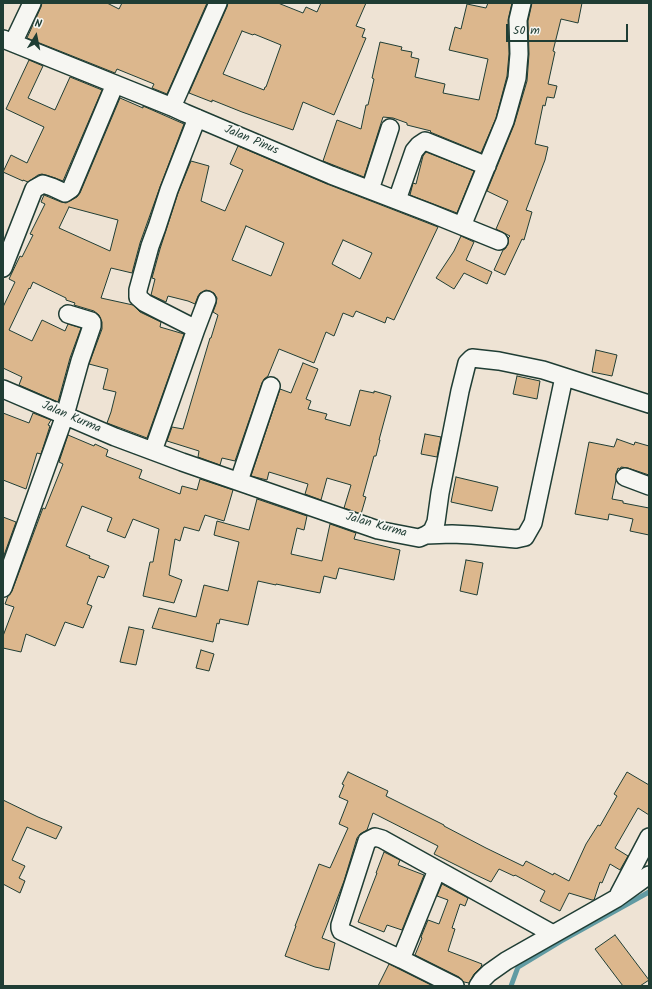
<!DOCTYPE html>
<html>
<head>
<meta charset="utf-8">
<style>
	body { margin:0 }
	#map { position:relative; width:652px; height:989px; overflow:hidden; background:#eee3d4; font-family:Kalam,sans-serif }
	canvas { display:block }
	.frame { position:absolute; inset:0; border:4px solid #1f3d34; pointer-events:none }
	.north { position:absolute; left:16px; top:16px; width:40px; height:40px; -webkit-text-stroke:3px #f6f6f2; paint-order:stroke; rotate:10deg; font-size:11px; font-weight:700; line-height:16px; text-align:center; color:#1f3d34 }
	.north::after { content:''; display:block; margin:auto; width:14px; height:18px; background:#1f3d34; clip-path:polygon(50% 0,100% 100%,50% 72%,0 100%) }
	.scale { position:absolute; left:506px; top:24px; width:122px; height:18px; box-sizing:border-box; border:2px solid #1f3d34; border-top:0; padding-left:5px; font-size:12px; line-height:14px; white-space:nowrap; color:#1f3d34; -webkit-text-stroke:3px #f6f6f2; paint-order:stroke }
</style>
</head>
<body>
<div id="map">
<canvas width="652" height="989"></canvas>
<div class="frame"></div>
<div class="north">N</div>
<div class="scale">50 m</div>
</div>
<script>
const c = document.querySelector('canvas').getContext('2d');
c.lineJoin = 'round';
function poly(rows) {
  const path = new Path2D();
  for (const r of rows) {
    path.moveTo(r[0], r[1]);
    for (let i = 2; i < r.length; i += 2) path.lineTo(r[i], r[i + 1]);
  }
  return path;
}
function strokePath(path, color, width, dash) {
  c.strokeStyle = color;
  c.lineWidth = width;
  c.lineCap = dash ? 'butt' : 'round';
  c.setLineDash(dash || []);
  c.stroke(path);
}
function paint(path, color) {
  c.fillStyle = color;
  c.fill(path, 'evenodd');
}
function drawText(font, color, halo, rows, align = 'center') {
  c.font = font + ' Kalam,sans-serif';
  c.lineWidth = 3.5;
  c.setLineDash([]);
  c.textBaseline = 'middle';
  c.strokeStyle = halo;
  c.fillStyle = color;
  for (const [text, x, y, turn = 0] of rows) {
    c.save();
    c.translate(x, y);
    c.rotate((+turn || 0) * Math.PI / 180);
    c.textAlign = isNaN(turn) ? turn : align;
    if (halo) c.strokeText(text, 0, 0);
    c.fillText(text, 0, 0);
    c.restore();
  }
}
strokePath(poly([
	[511,986,518,967,561,941,649,892]
]), '#619ba3', 5);
const building = poly([
	[42,3,107,3,119,9,122,3,207,3,167,94,152,88,154,84,117,69,115,73,27,38,41,7,42,3],
	[228,3,278,3,303,13,306,7,317,12,321,3,366,3,356,26,365,29,362,37,366,38,334,115,303,102,293,130,242,112,212,100,212,102,189,93,227,7,228,3],
	[242,31,253,35,254,34,281,45,266,87,265,87,264,90,223,74,242,31],
	[488,3,512,3,508,20,509,54,507,76,496,118,481,153,430,132,431,131,407,125,407,123,393,118,383,117,364,177,323,161,337,120,361,129,366,105,368,105,374,79,372,78,380,42,402,47,401,50,412,52,411,57,419,59,415,77,445,84,443,93,479,100,488,59,449,50,455,27,461,29,467,4,486,8,488,3],
	[532,3,582,3,578,23,561,19,553,51,555,52,548,84,557,86,554,98,547,97,545,106,543,105,535,144,548,147,545,160,526,210,532,212,524,240,522,239,505,275,494,270,503,250,505,249,508,244,508,238,510,236,496,229,508,201,487,191,514,125,527,81,529,54,528,21,532,3],
	[29,60,43,66,28,98,55,110,70,77,102,90,63,181,55,178,42,174,38,175,28,182,23,180,23,181,3,172,11,155,27,163,44,127,6,109,29,60],
	[120,98,143,108,143,106,184,124,160,187,140,243,132,273,111,268,101,298,133,305,140,312,161,322,160,327,184,334,147,438,107,423,111,412,116,392,103,389,108,369,89,364,102,329,102,322,99,315,94,311,74,305,75,303,66,300,66,298,33,282,30,289,29,288,9,330,32,341,42,320,65,331,68,324,81,328,70,358,58,402,19,385,22,377,3,368,3,307,15,282,9,279,20,256,22,257,33,235,30,234,45,204,41,202,44,195,61,202,66,203,77,197,80,193,120,98],
	[69,207,118,220,110,251,59,228,69,207],
	[238,146,327,184,438,227,394,320,387,317,385,323,356,311,353,317,343,313,334,336,326,332,314,363,279,349,268,376,264,379,262,383,235,461,222,458,220,465,198,457,199,451,167,441,172,427,183,429,210,338,211,338,218,315,213,312,216,304,217,298,214,293,210,291,206,290,200,293,198,296,195,304,188,301,168,296,166,302,151,295,155,279,152,278,160,249,178,193,191,161,209,166,201,201,225,211,243,170,230,164,238,146],
	[246,226,284,243,271,276,232,260,246,226],
	[343,240,372,253,360,279,332,264,343,240],
	[426,152,474,171,457,213,410,195,413,183,416,184,423,156,426,152],
	[461,236,474,242,466,260,492,272,487,284,464,273,454,289,436,278,454,251,461,236],
	[596,350,617,355,612,376,592,372,596,350],
	[303,363,318,369,306,399,311,401,308,409,327,414,325,419,350,426,360,390,374,393,374,391,391,396,379,440,380,440,376,456,374,456,363,496,366,497,361,514,344,508,351,485,327,478,321,500,305,494,308,484,269,472,267,480,251,476,280,389,291,393,303,363],
	[517,376,540,381,537,399,513,394,517,376],
	[3,413,29,423,33,413,51,420,48,425,50,426,41,454,37,453,26,489,3,480,3,413],
	[425,434,441,437,437,457,421,454,425,434],
	[68,435,94,446,95,444,108,450,106,456,142,470,139,478,180,494,182,486,197,490,200,479,233,490,224,521,205,515,199,531,184,527,180,541,175,539,169,575,182,580,174,603,143,596,150,562,153,562,159,529,133,519,125,538,107,531,112,518,82,506,66,546,90,556,89,558,109,566,104,578,98,576,87,604,92,606,83,628,65,622,55,646,26,634,21,652,3,648,3,636,14,607,5,604,8,596,12,591,43,508,45,509,63,464,59,462,68,435],
	[617,439,634,445,635,442,649,446,649,475,628,468,621,467,620,469,618,468,616,474,616,480,612,499,623,501,623,503,649,508,649,535,630,531,633,519,609,514,608,520,575,514,589,442,614,447,617,439],
	[456,477,498,487,492,511,451,502,456,477],
	[257,499,307,516,304,530,297,528,291,554,322,561,330,524,356,533,354,539,400,550,394,580,339,568,336,579,324,576,320,593,276,584,276,585,258,581,248,625,220,619,219,624,217,623,213,642,152,628,159,608,196,617,204,585,228,591,239,542,214,535,217,521,249,530,257,499],
	[3,517,16,522,3,558,3,517],
	[466,560,483,563,477,595,460,591,466,560],
	[129,627,144,630,136,665,120,662,129,627],
	[201,650,214,654,209,671,196,668,201,650],
	[348,772,388,791,386,796,444,825,444,826,486,848,523,866,526,861,553,875,554,873,569,881,586,844,598,825,600,826,617,796,614,794,627,772,649,785,649,815,638,808,615,848,628,856,620,870,610,864,602,883,600,882,594,900,592,900,569,893,560,911,540,901,545,891,515,875,514,876,499,869,491,882,476,875,434,854,438,846,373,813,367,830,360,834,357,838,344,881,322,938,335,943,329,970,315,967,285,956,296,926,295,926,302,908,319,864,330,868,348,828,339,824,348,801,339,797,344,785,342,784,348,772],
	[3,800,38,817,62,827,56,839,27,827,12,860,25,866,19,878,25,881,20,893,3,884,3,800],
	[384,852,400,860,398,865,424,875,402,930,387,925,384,932,358,922,377,873,376,873,384,852],
	[442,884,468,898,465,906,460,904,452,928,455,929,448,951,482,964,481,967,474,974,469,983,464,982,459,977,415,955,422,938,421,937,428,920,439,924,448,900,437,896,442,884],
	[615,935,649,980,640,986,623,986,595,949,615,935],
	[389,964,431,985,430,986,378,986,389,964]
]);
paint(building, '#dcb78d');
strokePath(building, '#1f3d34', 1);
const minor = poly([
	[3,39,172,107,185,113,331,175,430,213,499,241],
	[13,43,32,3],
	[172,107,218,3],
	[370,190,390,128],
	[397,200,414,151,419,145,425,141,487,166],
	[462,226,505,121,517,78,519,54,518,20,522,3],
	[3,268,34,189,43,184,52,187,65,193,71,189,115,84],
	[196,329,207,300],
	[3,389,115,437,182,462,378,530,393,533,419,538,426,535,432,531,436,522,440,493,460,391,467,363,472,358,499,361,543,370,649,404],
	[153,451,196,329,145,303,138,297,138,290,150,246,157,227,169,190,197,118],
	[625,477,649,486],
	[239,481,271,386],
	[426,535,452,534,472,535,516,539,525,537,533,523,564,377],
	[3,588,65,415,80,361,92,326,92,322,91,321,68,314],
	[619,894,649,837],
	[401,959,437,870],
	[455,986,401,959,341,931,340,928,340,925,367,841,375,837,382,839,553,934],
	[478,986,482,980,489,973,506,961,617,898,649,875]
]);
strokePath(minor, '#1f3d34', 20);
strokePath(minor, '#f6f6f2', 17);
drawText('12px', '#1f3d34', '#f6f6f2', [
	["Jalan Pinus",251,141,23],
	["Jalan Kurma",71,418,23],
	["Jalan Kurma",376,526,16]
]);
</script>
</body>
</html>
